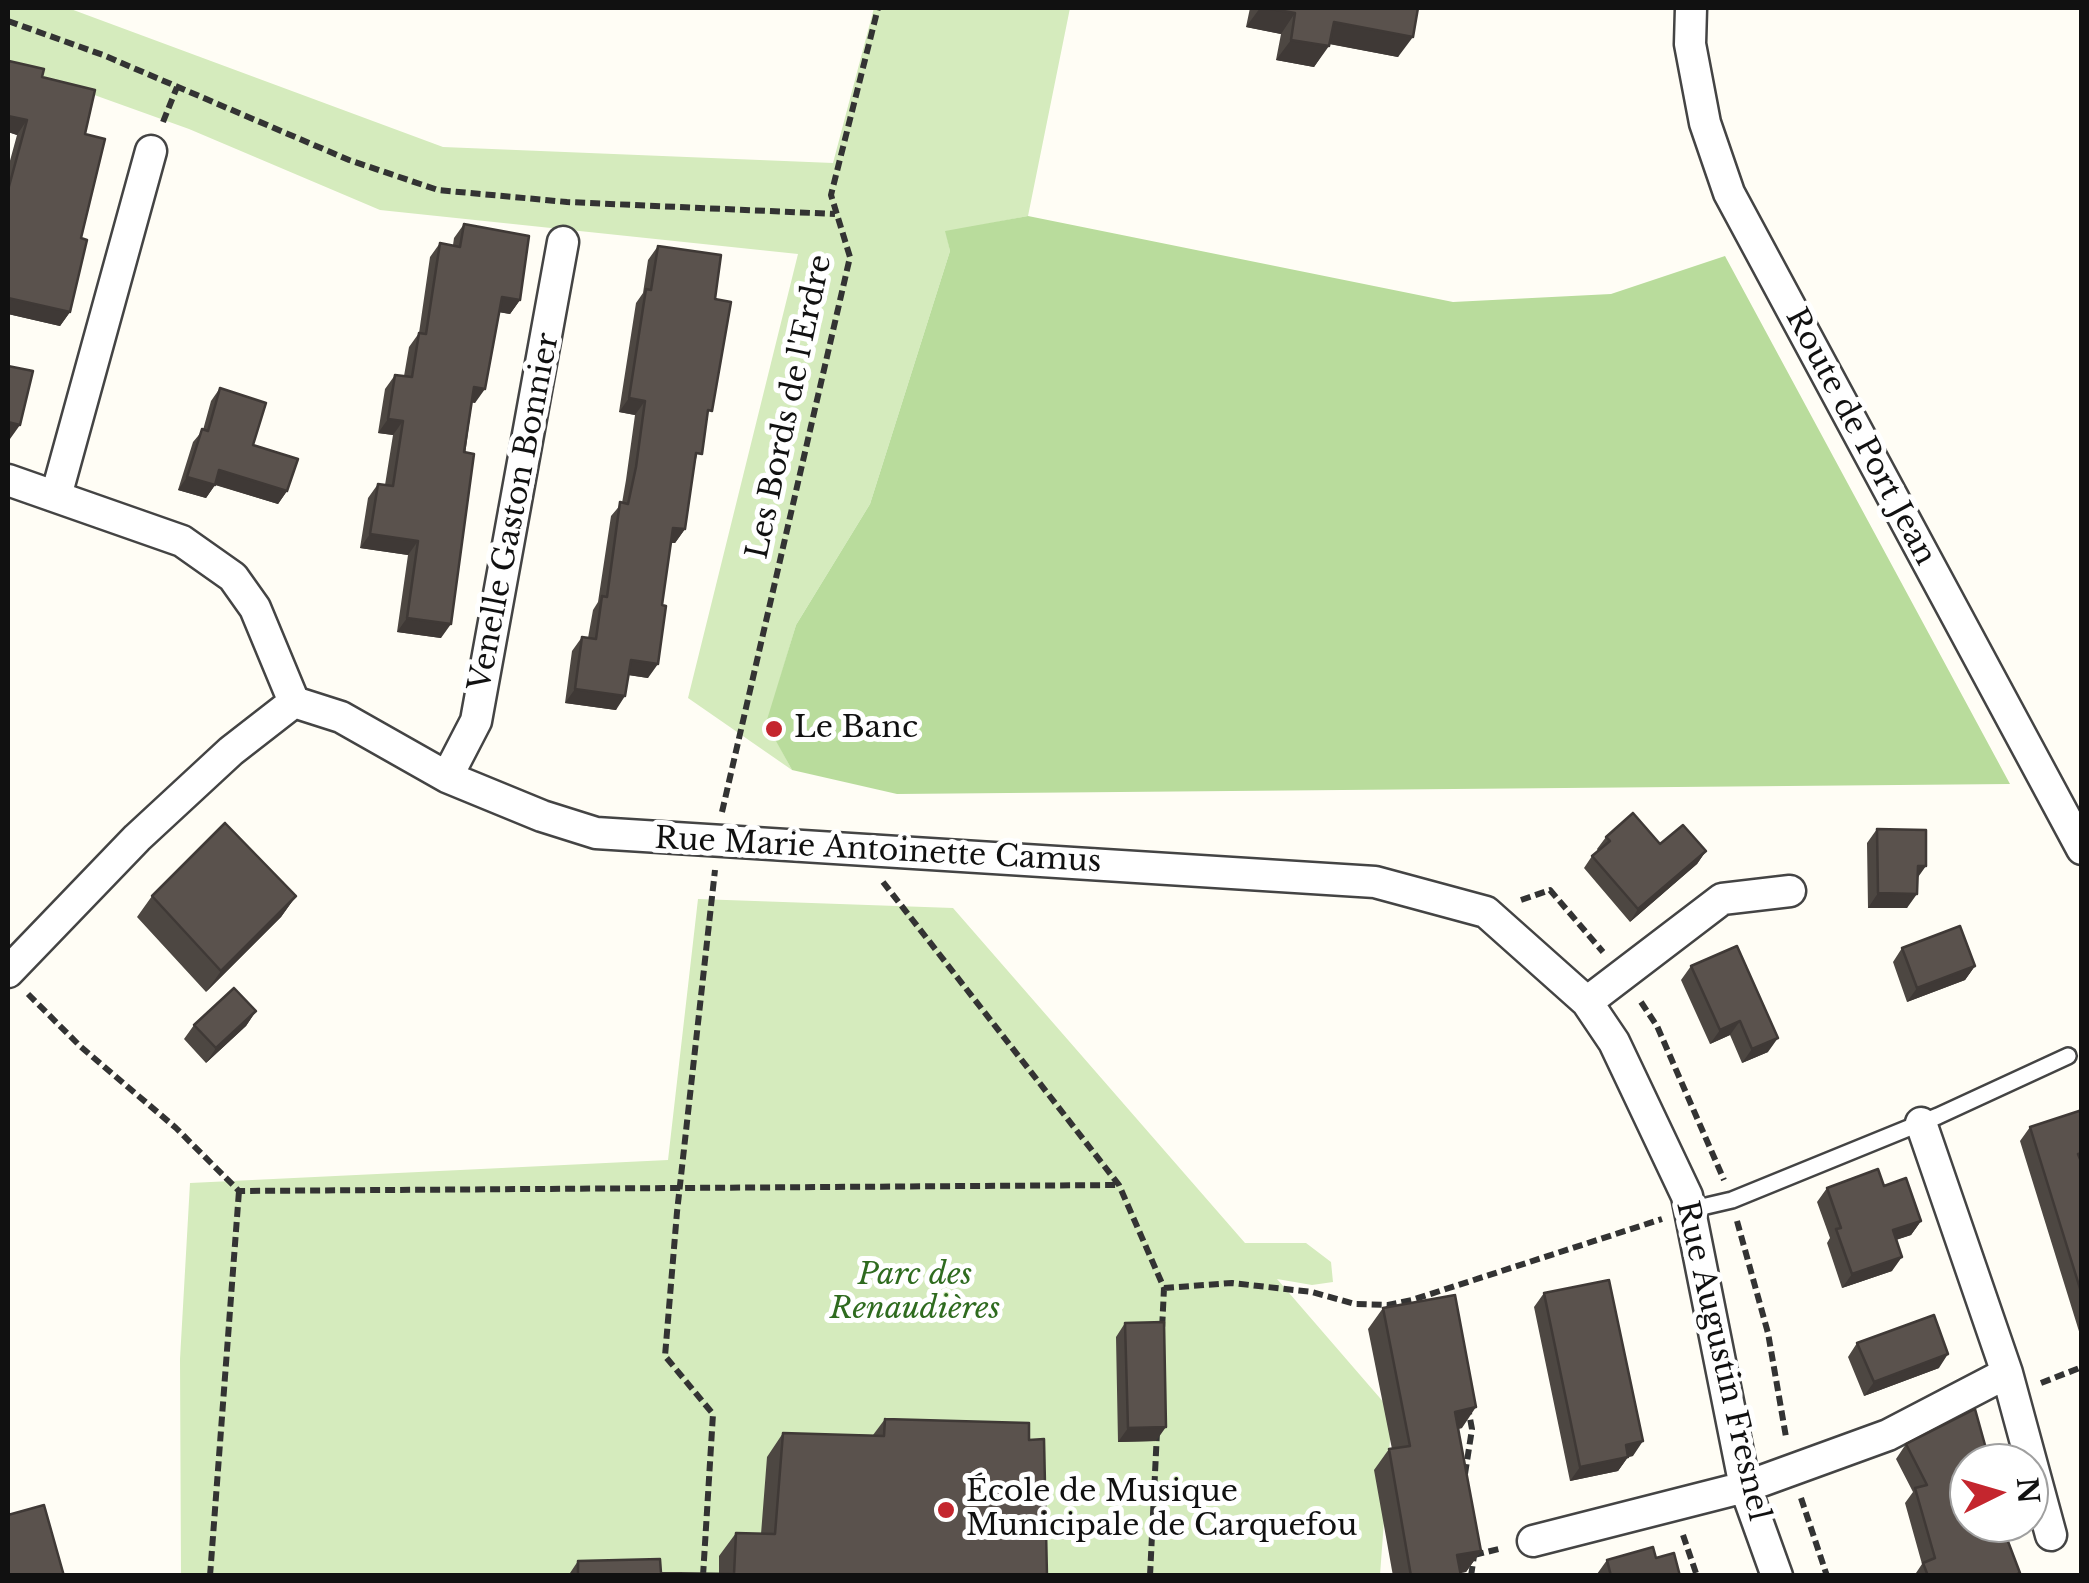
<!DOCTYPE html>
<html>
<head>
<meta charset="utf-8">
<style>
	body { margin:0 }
	#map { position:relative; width:2089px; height:1583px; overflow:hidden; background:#fffdf5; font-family:"Libre Baskerville",serif }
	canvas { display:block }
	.frame { position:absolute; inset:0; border:10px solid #111; pointer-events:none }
	.north { position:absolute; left:1949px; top:1443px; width:100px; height:100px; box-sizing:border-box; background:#fff; border:2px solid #a0a0a0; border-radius:50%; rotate:85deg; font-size:28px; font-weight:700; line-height:40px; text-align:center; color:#111 }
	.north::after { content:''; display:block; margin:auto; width:35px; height:45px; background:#c4262e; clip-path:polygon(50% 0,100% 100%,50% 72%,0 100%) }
</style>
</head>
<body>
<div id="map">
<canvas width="2089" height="1583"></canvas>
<div class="frame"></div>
<div class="north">N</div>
</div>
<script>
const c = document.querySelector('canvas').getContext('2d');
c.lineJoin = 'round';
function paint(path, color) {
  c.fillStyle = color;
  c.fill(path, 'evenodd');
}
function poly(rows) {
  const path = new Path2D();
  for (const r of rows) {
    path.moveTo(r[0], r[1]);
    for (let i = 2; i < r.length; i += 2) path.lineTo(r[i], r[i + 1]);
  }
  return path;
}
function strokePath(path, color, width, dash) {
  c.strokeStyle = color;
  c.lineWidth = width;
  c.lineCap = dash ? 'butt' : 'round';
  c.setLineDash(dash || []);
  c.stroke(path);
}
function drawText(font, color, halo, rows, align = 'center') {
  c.font = font + ' "Libre Baskerville",serif';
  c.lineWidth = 10;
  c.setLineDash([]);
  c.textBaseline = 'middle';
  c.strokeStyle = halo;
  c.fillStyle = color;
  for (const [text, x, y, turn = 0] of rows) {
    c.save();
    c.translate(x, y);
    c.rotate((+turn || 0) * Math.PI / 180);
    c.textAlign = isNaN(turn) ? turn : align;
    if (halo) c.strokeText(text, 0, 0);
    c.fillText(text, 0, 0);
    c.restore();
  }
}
paint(poly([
	[8,8,68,8,443,147,833,163,874,8,1070,8,1028,216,946,232,950,251,870,504,796,625,767,723,792,770,688,698,798,254,380,210,189,129,8,64],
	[698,899,953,908,1245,1243,1306,1243,1331,1262,1333,1282,1312,1285,1277,1279,1392,1412,1380,1575,181,1576,180,1359,190,1183,668,1160]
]), '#d5ebbd');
paint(poly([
	[1028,216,1453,302,1611,294,1725,256,2010,784,897,794,792,770,766,723,796,625,870,504,950,251,945,231]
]), '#b9dc9c');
const service = poly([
	[1689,1210,1732,1200,1938,1116,2068,1056]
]);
const minor = poly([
	[1691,8,1690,44,1705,123,1729,193,2082,849],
	[8,480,182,541,233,577,255,608,294,702],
	[56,496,151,151],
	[294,702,341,717,447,777,542,816,596,833,1375,882,1486,912,1587,1002,1614,1042,1687,1196,1745,1487,1777,1576],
	[447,777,476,721,563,242],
	[8,972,137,838,231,751,294,702],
	[1587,1002,1722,899,1790,891],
	[2007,1373,2051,1535],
	[1533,1541,1745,1487,1888,1435,2007,1373,1921,1123]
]);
strokePath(service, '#444', 20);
strokePath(minor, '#444', 35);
strokePath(poly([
	[8,21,103,55,349,160,438,190,567,202,835,214],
	[163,122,177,87],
	[722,812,850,257,831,195,878,8],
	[883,882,1119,1185,1164,1288,1162,1330],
	[1521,900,1550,890,1603,952],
	[28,994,80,1046,176,1128,239,1191,1119,1185],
	[1641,1002,1657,1026,1724,1180],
	[1737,1221,1768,1333,1786,1437],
	[1164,1288,1232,1283,1312,1292,1355,1304,1388,1305,1412,1300,1662,1219],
	[2041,1383,2082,1367],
	[1465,1474,1472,1429,1469,1413],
	[1801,1498,1827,1576],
	[1683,1535,1697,1576],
	[1474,1555,1503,1548],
	[210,1576,239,1191],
	[703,1576,713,1414,665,1356,677,1212,715,870],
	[1150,1576,1157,1432],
	[1471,1576,1474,1556]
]), '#333', 6, [10, 5]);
strokePath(service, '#fff', 15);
strokePath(minor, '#fff', 30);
paint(poly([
	[1250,8,1418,8,1398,57,1329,44,1314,67,1276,60,1281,34,1246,27],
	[9,61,42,77,85,134,81,238,70,312,60,326,8,314,8,168,17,135,8,132,8,63],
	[464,224,520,300,510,314,499,312,475,403,472,402,441,638,397,632,408,555,360,548,368,498,378,484,385,485,393,435,378,433,385,389,395,375,404,376,409,347,419,333,430,257,440,243,453,245,454,238],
	[658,246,715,299,706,419,695,463,685,529,675,543,671,543,648,678,629,675,616,710,565,703,572,651,582,637,588,638,593,610,598,602,611,516,622,503,626,480,635,415,619,412,636,303,643,293,648,260],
	[220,388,253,445,287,491,278,504,215,485,206,498,178,490,193,442,203,430,211,401],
	[1877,829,1917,878,1907,908,1868,908,1867,843],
	[1606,837,1660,844,1706,851,1697,864,1630,922,1584,868,1592,856,1598,851,1597,849],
	[152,896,296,896,281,917,206,992,137,917],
	[1902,948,1975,966,1965,980,1907,1002,1893,962],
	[1691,966,1768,1052,1742,1063,1730,1035,1710,1044,1681,980],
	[256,1011,246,1026,206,1063,184,1039,194,1025],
	[2030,1127,2081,1163,2082,1341,2020,1141],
	[1884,1186,1921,1221,1911,1235,1896,1240,1892,1271,1842,1288,1827,1243,1830,1238,1817,1202,1827,1188],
	[1544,1293,1633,1456,1628,1457,1618,1471,1570,1481,1534,1307],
	[1383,1308,1462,1428,1458,1429,1481,1551,1466,1572,1460,1573,1461,1576,1393,1576,1374,1470,1389,1449,1392,1449,1368,1329],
	[1125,1323,1156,1441,1118,1442,1116,1337],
	[1857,1343,1939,1368,1864,1396,1848,1357],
	[885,1419,1029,1440,1047,1576,568,1576,578,1561,661,1573,719,1574,719,1556,736,1533,761,1534,767,1457,783,1433,873,1435],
	[1906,1444,1969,1463,2020,1573,2018,1576,1914,1576,1922,1564,1905,1503,1913,1492,1896,1459],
	[1656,1558,1680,1576,1597,1574,1607,1560]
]), '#4d4742');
paint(poly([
	[1260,8,1266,8,1295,13,1281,34,1246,27],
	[1334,22,1413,37,1398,57,1320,42],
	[1291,40,1329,46,1314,67,1276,60],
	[8,116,27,120,17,135,8,132],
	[502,297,520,300,510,314,492,311],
	[8,298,70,312,60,326,8,314],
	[474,387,485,389,475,403,464,401],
	[629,398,645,401,635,415,619,412],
	[388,419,403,421,393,435,378,433],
	[8,422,20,425,10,439,8,438],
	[219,470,287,491,278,504,210,483],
	[187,477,215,485,206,498,178,490],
	[673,528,685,529,675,543,663,542],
	[370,534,418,541,408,555,360,548],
	[407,618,451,624,441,638,397,632],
	[631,660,658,664,648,678,621,674],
	[575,689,625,696,616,710,565,703],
	[1706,851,1697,864,1630,922,1638,909],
	[1918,866,1926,866,1916,880],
	[1878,893,1917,894,1907,908,1868,908],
	[296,896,281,917,206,992,221,971],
	[1975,966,1965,980,1907,1002,1917,988],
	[256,1011,246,1026,206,1063,216,1048],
	[1740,1021,1730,1035,1710,1044,1720,1030],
	[1778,1038,1768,1052,1742,1063,1752,1049],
	[1921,1221,1911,1235,1883,1244,1893,1230],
	[1902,1257,1892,1271,1842,1288,1852,1274],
	[1948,1354,1939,1368,1864,1396,1874,1382],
	[1476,1407,1462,1428,1441,1432,1455,1412],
	[1166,1427,1156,1441,1118,1442,1128,1428],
	[1643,1441,1633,1456,1628,1457,1618,1471,1570,1481,1580,1467,1626,1445],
	[1481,1551,1466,1572,1442,1576,1457,1555]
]), '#3f3936');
const building = poly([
	[1266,8,1418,8,1413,37,1334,22,1329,46,1291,40,1295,13,1266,8],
	[9,61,44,69,42,77,95,90,85,134,105,139,81,238,87,240,70,312,8,298,8,190,27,120,8,116,8,68,9,61],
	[464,224,529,236,520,300,502,297,485,389,474,387,464,452,474,454,451,624,407,618,418,541,370,534,378,484,393,486,403,421,388,419,395,375,412,377,419,333,426,334,440,243,460,247,464,224],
	[658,246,721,255,715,299,731,302,712,411,708,410,702,454,696,453,685,529,673,528,662,605,666,606,658,664,631,660,625,696,575,689,582,637,596,639,602,596,607,597,620,502,628,504,636,467,645,401,629,398,646,289,651,290,658,246],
	[8,366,33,371,20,425,8,422,8,366],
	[220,388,266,403,253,445,298,459,287,491,219,470,215,485,187,477,202,429,208,431,220,388],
	[1633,813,1660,844,1683,825,1706,851,1638,909,1592,856,1610,841,1606,837,1633,813],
	[225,823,296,896,221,971,152,896,225,823],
	[1877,829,1926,830,1926,866,1918,866,1917,894,1878,893,1877,829],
	[1960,926,1975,966,1917,988,1902,948,1960,926],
	[1737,946,1778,1038,1752,1049,1740,1021,1720,1030,1691,966,1737,946],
	[234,988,256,1011,216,1048,194,1025,234,988],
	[2082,1110,2082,1153,2078,1154,2082,1164,2082,1295,2030,1127,2082,1110],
	[1878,1169,1884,1186,1906,1178,1921,1221,1893,1230,1902,1257,1852,1274,1836,1229,1841,1228,1827,1188,1878,1169],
	[1609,1280,1643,1441,1626,1445,1628,1457,1580,1467,1544,1293,1609,1280],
	[1455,1295,1476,1407,1455,1412,1481,1551,1457,1555,1461,1576,1411,1576,1389,1449,1410,1446,1383,1308,1455,1295],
	[1934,1315,1948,1354,1874,1382,1857,1343,1934,1315],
	[1164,1322,1166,1427,1128,1428,1125,1323,1164,1322],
	[1975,1409,1990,1463,1969,1463,1969,1523,2001,1523,2020,1573,2013,1576,1928,1576,1923,1563,1935,1558,1915,1488,1927,1485,1906,1444,1975,1409],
	[885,1419,1029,1423,1029,1440,1044,1439,1047,1576,578,1576,578,1561,660,1559,661,1573,734,1574,736,1533,775,1534,783,1433,884,1436,885,1419],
	[44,1505,64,1576,8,1576,8,1515,44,1505],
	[1653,1547,1656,1558,1674,1553,1680,1576,1611,1576,1607,1560,1653,1547]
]);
paint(building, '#5a524d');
strokePath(building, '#3f3936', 2.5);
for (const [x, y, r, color] of [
	[774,729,10,"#c4262e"],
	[946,1510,10,"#c4262e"]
]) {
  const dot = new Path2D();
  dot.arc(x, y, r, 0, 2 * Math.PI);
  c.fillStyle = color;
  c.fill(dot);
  strokePath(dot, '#fff', 4);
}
drawText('30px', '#111', '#fff', [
	["Les Bords de l'Erdre",790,407,-78],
	["Route de Port Jean",1860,437,62],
	["Venelle Gaston Bonnier",515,512,-79],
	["Rue Marie Antoinette Camus",878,851,3],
	["Rue Augustin Fresnel",1722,1361,77]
]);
drawText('30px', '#111', '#fff', [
	["Le Banc",794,729],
	["École de Musique",966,1493],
	["Municipale de Carquefou",966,1527]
], 'left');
drawText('italic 30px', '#2f6b1f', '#fff', [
	["Parc des",915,1276],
	["Renaudières",915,1310]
]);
</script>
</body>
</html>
